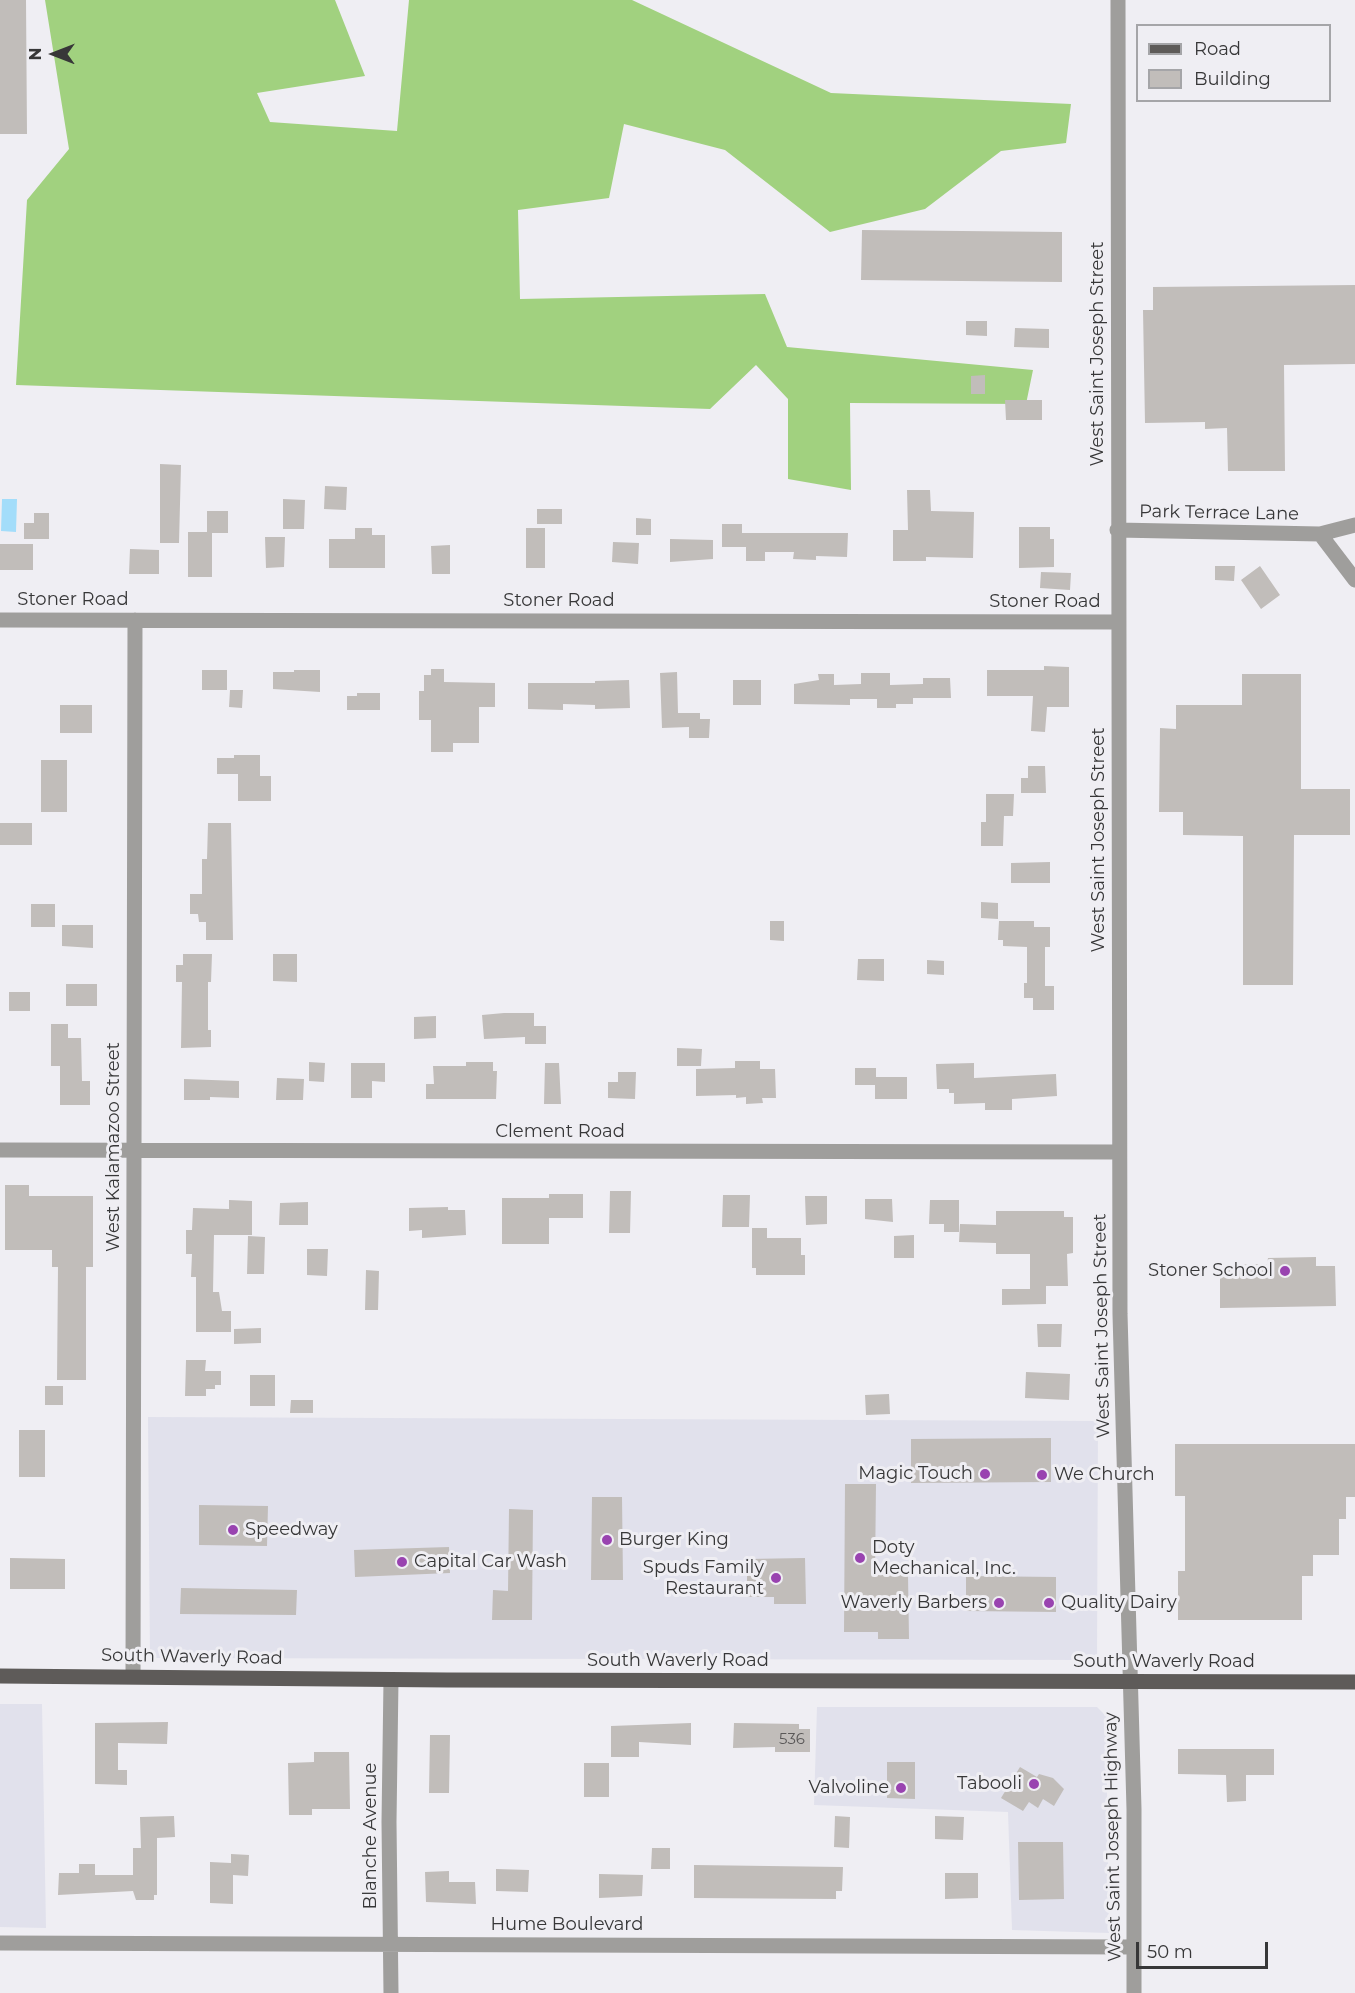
<!DOCTYPE html>
<html>
<head>
<meta charset="utf-8">
<style>
	body { margin:0 }
	#map { position:relative; width:1355px; height:1993px; overflow:hidden; background:#efeef3; font-family:Montserrat,sans-serif }
	canvas { display:block }
	.legend { position:absolute; left:1136px; top:24px; width:195px; height:78px; box-sizing:border-box; background:#efeef3; border:2px solid #a5a5a8; margin:0; padding:8px 10px; list-style:none; font-size:18px; color:#373738 }
	.legend li { display:flex; align-items:center; gap:12px; height:30px }
	.legend b { width:30px; border:2px solid #a5a5a8 }
	.north { position:absolute; left:24px; top:24px; width:60px; height:60px; -webkit-text-stroke:4px #efeef3; paint-order:stroke; rotate:270deg; font-size:16px; font-weight:700; line-height:24px; text-align:center; color:#373738 }
	.north::after { content:''; display:block; margin:auto; width:21px; height:27px; background:#373738; clip-path:polygon(50% 0,100% 100%,50% 72%,0 100%) }
	.scale { position:absolute; left:1136px; top:1942px; width:132px; height:27px; box-sizing:border-box; border:3px solid #373738; border-top:0; padding-left:8px; font-size:18px; line-height:21px; white-space:nowrap; color:#373738; -webkit-text-stroke:4px #efeef3; paint-order:stroke }
</style>
</head>
<body>
<div id="map">
<canvas width="1355" height="1993"></canvas>
<ul class="legend">
<li><b style="height:8px;background:#5e5b59"></b>Road</li>
<li><b style="height:16px;background:#c1bdba"></b>Building</li>
</ul>
<div class="north">N</div>
<div class="scale">50 m</div>
</div>
<script>
const c = document.querySelector('canvas').getContext('2d');
c.lineJoin = 'round';
function paint(path, color) {
  c.fillStyle = color;
  c.fill(path, 'evenodd');
}
function poly(rows) {
  const path = new Path2D();
  for (const r of rows) {
    path.moveTo(r[0], r[1]);
    for (let i = 2; i < r.length; i += 2) path.lineTo(r[i], r[i + 1]);
  }
  return path;
}
function strokePath(path, color, width, dash) {
  c.strokeStyle = color;
  c.lineWidth = width;
  c.lineCap = dash ? 'butt' : 'round';
  c.setLineDash(dash || []);
  c.stroke(path);
}
function drawText(font, color, halo, rows, align = 'center') {
  c.font = font + ' Montserrat,sans-serif';
  c.lineWidth = 6;
  c.setLineDash([]);
  c.textBaseline = 'middle';
  c.strokeStyle = halo;
  c.fillStyle = color;
  for (const [text, x, y, turn = 0] of rows) {
    c.save();
    c.translate(x, y);
    c.rotate((+turn || 0) * Math.PI / 180);
    c.textAlign = isNaN(turn) ? turn : align;
    if (halo) c.strokeText(text, 0, 0);
    c.fillText(text, 0, 0);
    c.restore();
  }
}
paint(poly([
	[148,1417,1098,1421,1097,1660,150,1658],
	[0,1704,42,1704,46,1928,0,1927],
	[817,1707,1097,1707,1106,1716,1109,1933,1012,1930,1008,1812,814,1805]
]), '#e1e1ec');
paint(poly([
	[45,0,335,0,365,76,257,93,270,122,397,131,409,0,632,0,831,93,1071,104,1066,143,1001,151,925,209,830,232,725,150,624,124,609,198,518,210,520,299,765,294,787,347,1033,370,1026,404,850,403,851,490,788,479,788,399,756,365,710,409,16,385,27,200,69,149]
]), '#a1d17f');
paint(poly([
	[2,499,17,499,16,532,1,531]
]), '#a3ddfa');
paint(poly([
	[0,0,26,0,27,134,0,134],
	[862,230,1062,232,1062,282,861,280],
	[1355,285,1355,364,1284,365,1285,471,1228,471,1227,428,1205,429,1205,422,1145,423,1143,310,1153,310,1153,287],
	[966,321,987,321,987,336,966,335],
	[1015,328,1049,329,1049,348,1014,347],
	[985,375,985,394,971,394,971,376],
	[1005,400,1042,400,1042,420,1006,420],
	[160,464,181,465,179,543,160,543],
	[325,486,347,487,346,510,324,509],
	[907,490,930,490,931,511,974,512,973,558,926,557,926,561,893,561,893,530,908,530],
	[283,499,305,500,304,529,283,529],
	[537,509,562,509,562,524,537,524],
	[207,511,228,511,228,533,212,533,212,577,188,577,188,532,207,532],
	[34,513,49,513,49,539,24,539,24,523,34,523],
	[636,518,651,519,651,535,636,535],
	[722,524,742,524,742,533,848,533,847,557,816,556,816,560,793,559,794,552,765,552,765,561,746,561,746,547,722,547],
	[1019,527,1050,527,1050,539,1054,539,1054,567,1019,568],
	[355,528,372,528,372,535,385,535,385,568,329,568,329,539,355,539],
	[526,528,545,528,545,568,526,568],
	[265,537,285,537,284,567,266,568],
	[670,539,713,540,713,559,670,562],
	[613,542,639,543,638,564,612,562],
	[0,544,33,544,33,570,0,570],
	[450,545,450,574,432,574,431,546],
	[130,549,159,550,159,574,129,574],
	[1215,566,1235,566,1234,581,1215,580],
	[1260,566,1280,595,1261,609,1241,580],
	[1041,572,1071,573,1070,590,1040,588],
	[1044,666,1069,667,1069,707,1047,707,1045,732,1031,731,1033,696,987,696,987,670,1044,670],
	[431,669,444,669,444,682,495,683,495,707,479,707,479,743,453,743,453,752,431,752,431,720,419,720,419,691,424,691,424,675,431,675],
	[202,670,227,670,227,690,202,690],
	[294,670,320,670,320,692,273,689,273,672,294,672],
	[677,672,678,713,700,713,700,719,710,719,709,738,689,738,689,727,662,728,660,673],
	[861,673,890,673,890,685,923,684,923,678,950,678,951,698,913,698,913,704,896,704,896,708,877,708,877,699,850,699,850,705,794,704,794,684,819,680,818,674,834,674,834,685,861,684],
	[1242,674,1301,674,1301,789,1350,789,1350,835,1294,835,1293,985,1243,985,1243,836,1183,835,1183,812,1159,812,1160,728,1176,729,1176,705,1242,705],
	[629,680,630,708,595,709,595,705,563,704,563,710,528,709,528,683,595,683,595,681],
	[733,680,761,680,761,705,733,705],
	[230,690,243,690,242,708,229,707],
	[357,693,380,693,380,710,347,710,347,696,357,696],
	[60,705,92,705,92,733,60,733],
	[234,755,260,755,260,776,271,776,271,801,238,801,238,774,217,774,217,758,234,758],
	[41,760,67,760,67,812,41,812],
	[1028,766,1045,766,1046,793,1021,793,1021,778,1028,778],
	[986,794,1014,794,1013,816,1004,816,1003,846,981,846,981,822,986,822],
	[0,823,32,823,32,845,0,845],
	[208,823,231,823,233,940,206,940,206,922,199,922,198,914,190,914,190,894,202,894,202,859,207,859],
	[1050,862,1050,883,1011,883,1011,863],
	[981,902,998,903,998,919,981,918],
	[31,904,55,904,55,927,31,927],
	[770,921,784,921,784,941,770,940],
	[999,921,1034,921,1034,927,1050,927,1050,947,1045,947,1045,986,1054,986,1054,1010,1033,1010,1033,998,1024,998,1024,983,1027,983,1027,947,1003,946,1003,940,998,940],
	[62,925,93,925,93,948,62,946],
	[183,954,212,954,211,982,208,982,208,1030,211,1030,211,1047,181,1048,182,982,176,982,176,965,183,965],
	[273,954,297,954,297,982,273,981],
	[858,959,884,959,884,981,857,980],
	[927,960,944,961,944,975,927,974],
	[66,984,97,984,97,1006,66,1006],
	[9,992,30,992,30,1011,9,1011],
	[504,1013,534,1013,534,1026,546,1026,546,1044,525,1044,525,1037,484,1039,482,1015],
	[436,1016,436,1038,414,1039,414,1017],
	[51,1024,68,1024,68,1038,81,1038,82,1081,90,1081,90,1105,60,1105,60,1066,51,1066],
	[677,1048,702,1049,701,1066,677,1066],
	[735,1061,760,1061,760,1069,775,1069,776,1098,762,1098,763,1103,746,1104,746,1097,736,1098,736,1095,696,1096,696,1069,735,1068],
	[309,1062,325,1063,324,1082,309,1081],
	[466,1062,493,1062,493,1071,497,1071,496,1099,426,1099,426,1084,434,1084,433,1066,466,1066],
	[351,1063,385,1063,385,1082,372,1081,372,1098,351,1098],
	[545,1063,559,1063,561,1104,544,1104],
	[974,1063,974,1078,1056,1074,1057,1096,1012,1099,1012,1110,985,1110,985,1103,954,1104,954,1093,949,1093,949,1089,937,1089,936,1064],
	[855,1068,876,1068,876,1077,907,1077,907,1099,875,1099,875,1085,855,1085],
	[618,1072,636,1072,635,1099,608,1098,608,1082,618,1082],
	[277,1078,304,1079,303,1100,276,1100],
	[184,1079,239,1081,239,1098,210,1097,210,1100,184,1100],
	[5,1185,29,1185,29,1196,93,1196,93,1267,86,1267,86,1380,57,1380,58,1267,52,1267,52,1250,5,1250],
	[610,1191,631,1191,630,1233,609,1233],
	[549,1194,583,1194,583,1218,549,1218,549,1244,502,1244,502,1198,549,1198],
	[723,1195,750,1195,749,1227,722,1227],
	[805,1196,827,1196,827,1224,806,1225],
	[865,1199,892,1199,893,1222,865,1219],
	[229,1200,252,1201,252,1235,214,1235,213,1292,219,1292,222,1311,231,1311,231,1332,196,1332,196,1277,191,1277,192,1254,186,1254,186,1230,192,1230,193,1208,229,1209],
	[930,1200,959,1200,959,1232,944,1232,944,1224,929,1224],
	[308,1202,308,1225,279,1225,280,1203],
	[448,1207,448,1210,465,1210,466,1235,422,1238,422,1230,409,1231,409,1208],
	[996,1211,1064,1211,1064,1217,1073,1217,1073,1253,1067,1254,1068,1286,1046,1286,1046,1304,1002,1305,1002,1289,1030,1289,1030,1254,996,1254,996,1243,959,1242,960,1224,996,1225],
	[752,1228,767,1228,767,1238,801,1238,801,1255,805,1255,805,1275,756,1275,756,1268,752,1268],
	[914,1235,914,1258,894,1258,894,1236],
	[248,1236,265,1237,264,1274,247,1274],
	[307,1249,328,1249,327,1276,307,1275],
	[1316,1257,1316,1266,1335,1266,1336,1306,1220,1308,1220,1265,1267,1264,1268,1258],
	[366,1270,379,1271,378,1310,365,1310],
	[1037,1324,1062,1324,1061,1347,1038,1347],
	[261,1328,261,1343,234,1344,234,1329],
	[186,1360,206,1360,205,1371,221,1371,221,1385,215,1385,215,1389,206,1389,206,1396,185,1396],
	[1026,1372,1070,1374,1069,1400,1025,1398],
	[250,1375,275,1375,275,1406,250,1406],
	[45,1386,63,1386,63,1405,45,1405],
	[889,1394,890,1414,866,1415,865,1395],
	[291,1400,313,1400,313,1413,290,1413],
	[19,1430,45,1430,45,1477,19,1477],
	[1051,1438,1051,1482,911,1483,911,1439],
	[1175,1444,1355,1444,1355,1497,1346,1497,1346,1519,1339,1519,1339,1555,1313,1555,1313,1576,1302,1576,1302,1620,1178,1620,1178,1571,1185,1571,1185,1496,1175,1496],
	[845,1484,876,1484,875,1575,908,1575,909,1639,878,1639,878,1632,844,1632],
	[592,1497,622,1497,623,1580,591,1580],
	[199,1505,268,1506,267,1546,199,1545],
	[509,1509,533,1510,532,1620,492,1620,493,1590,508,1591],
	[449,1547,450,1573,355,1577,354,1550],
	[10,1558,65,1559,65,1589,10,1589],
	[805,1558,806,1604,774,1604,774,1597,747,1597,747,1559],
	[966,1576,1056,1577,1056,1612,966,1611],
	[181,1588,297,1590,296,1615,180,1614],
	[168,1722,167,1744,118,1743,118,1770,127,1770,127,1785,95,1784,95,1723],
	[691,1723,691,1745,639,1742,639,1757,611,1757,611,1726],
	[734,1723,799,1724,799,1729,810,1729,810,1752,775,1752,775,1747,733,1748],
	[430,1735,450,1735,449,1793,429,1793],
	[1178,1749,1274,1749,1274,1775,1246,1775,1246,1801,1227,1802,1226,1775,1178,1774],
	[314,1752,349,1752,350,1809,312,1809,312,1815,289,1815,288,1763,314,1762],
	[887,1762,915,1762,915,1799,887,1798],
	[584,1763,609,1763,609,1797,584,1797],
	[1020,1767,1037,1777,1039,1774,1053,1778,1064,1789,1054,1806,1043,1799,1038,1808,1029,1802,1023,1811,1001,1798],
	[174,1816,175,1837,157,1838,157,1895,154,1895,154,1900,136,1900,133,1891,58,1895,59,1873,79,1873,79,1864,95,1864,95,1875,133,1875,133,1848,141,1848,140,1817],
	[835,1816,850,1817,849,1848,834,1847],
	[935,1816,964,1817,963,1840,935,1839],
	[1018,1842,1063,1842,1064,1899,1019,1900],
	[652,1848,670,1848,670,1869,651,1869],
	[231,1854,249,1855,248,1876,233,1875,233,1904,210,1903,210,1862,231,1863],
	[694,1865,843,1867,842,1891,836,1891,836,1899,694,1898],
	[496,1869,529,1870,528,1892,496,1891],
	[449,1871,449,1882,475,1882,476,1904,426,1902,425,1872],
	[945,1873,978,1873,978,1898,945,1899],
	[599,1874,643,1875,642,1896,599,1898]
]), '#c1bdba');
strokePath(poly([
	[1118,0,1120,1314,1134,1809,1134,1993],
	[1117,530,1320,534,1355,525],
	[1320,534,1355,580],
	[0,620,1118,622],
	[0,1150,1119,1152],
	[133,1675,135,620],
	[0,1943,1134,1947],
	[391,1993,389,1822,391,1680]
]), '#9f9e9c', 15);
strokePath(poly([
	[0,1676,447,1680,1355,1682]
]), '#5e5b59', 15);
for (const [x, y, r, color] of [
	[1285,1271,6,"#9943b0"],
	[985,1474,6,"#9943b0"],
	[1042,1475,6,"#9943b0"],
	[233,1530,6,"#9943b0"],
	[607,1540,6,"#9943b0"],
	[860,1558,6,"#9943b0"],
	[402,1562,6,"#9943b0"],
	[776,1578,6,"#9943b0"],
	[999,1603,6,"#9943b0"],
	[1049,1603,6,"#9943b0"],
	[1034,1784,6,"#9943b0"],
	[901,1788,6,"#9943b0"]
]) {
  const dot = new Path2D();
  dot.arc(x, y, r, 0, 2 * Math.PI);
  c.fillStyle = color;
  c.fill(dot);
  strokePath(dot, '#efeef3', 2);
}
drawText('15px', '#5a5858', null, [
	["536",792,1740]
]);
drawText('18px', '#373738', '#efeef3', [
	["West Saint Joseph Street",1098,354,-90],
	["Park Terrace Lane",1219,513,1],
	["Stoner Road",73,600],
	["Stoner Road",559,601],
	["Stoner Road",1045,602],
	["West Saint Joseph Street",1099,840,-90],
	["Clement Road",560,1132],
	["West Kalamazoo Street",114,1147,-90],
	["West Saint Joseph Street",1102,1326,-91],
	["South Waverly Road",192,1657,1],
	["South Waverly Road",678,1661],
	["South Waverly Road",1164,1662],
	["Blanche Avenue",371,1836,-90],
	["West Saint Joseph Highway",1113,1837,-91],
	["Hume Boulevard",567,1925]
]);
drawText('18px', '#373738', '#efeef3', [
	["Stoner School",1273,1271],
	["Magic Touch",973,1474],
	["We Church",1054,1475,"left"],
	["Speedway",245,1530,"left"],
	["Burger King",619,1540,"left"],
	["Doty",872,1548,"left"],
	["Mechanical, Inc.",872,1569,"left"],
	["Capital Car Wash",414,1562,"left"],
	["Spuds Family",764,1568],
	["Restaurant",764,1589],
	["Waverly Barbers",987,1603],
	["Quality Dairy",1061,1603,"left"],
	["Tabooli",1022,1784],
	["Valvoline",889,1788]
], 'right');
</script>
</body>
</html>
